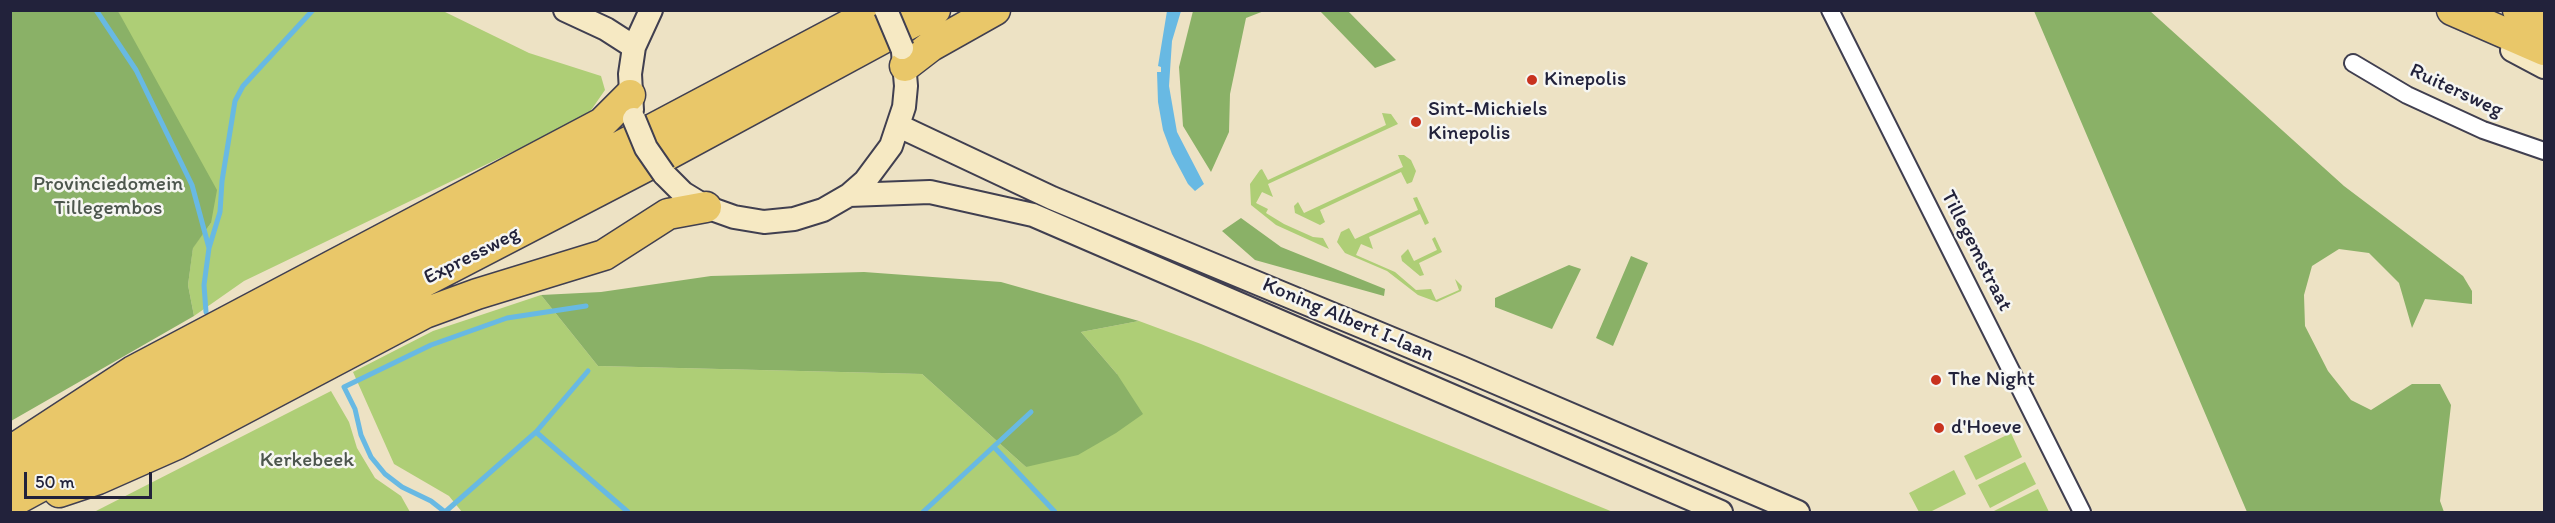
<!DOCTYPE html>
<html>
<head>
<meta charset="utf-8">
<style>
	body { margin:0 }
	#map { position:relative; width:2555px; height:523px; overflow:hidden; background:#ede2c4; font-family:Itim,sans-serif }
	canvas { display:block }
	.frame { position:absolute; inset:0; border:12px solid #22223b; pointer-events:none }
	.scale { position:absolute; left:24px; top:472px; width:128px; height:27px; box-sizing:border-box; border:3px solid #22223b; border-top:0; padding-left:8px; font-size:18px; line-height:21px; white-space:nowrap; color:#22223b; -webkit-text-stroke:4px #f6f6f2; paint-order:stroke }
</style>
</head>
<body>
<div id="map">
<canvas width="2555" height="523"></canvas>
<div class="frame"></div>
<div class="scale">50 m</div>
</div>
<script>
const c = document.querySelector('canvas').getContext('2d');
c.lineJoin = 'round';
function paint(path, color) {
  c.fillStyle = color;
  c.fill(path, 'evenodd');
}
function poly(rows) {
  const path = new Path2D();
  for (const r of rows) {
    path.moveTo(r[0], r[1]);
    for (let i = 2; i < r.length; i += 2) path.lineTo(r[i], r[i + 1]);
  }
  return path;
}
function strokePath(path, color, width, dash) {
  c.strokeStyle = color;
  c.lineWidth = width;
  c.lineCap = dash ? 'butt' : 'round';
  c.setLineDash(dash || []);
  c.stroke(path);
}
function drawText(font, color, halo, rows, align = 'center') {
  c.font = font + ' Itim,sans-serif';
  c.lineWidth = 5;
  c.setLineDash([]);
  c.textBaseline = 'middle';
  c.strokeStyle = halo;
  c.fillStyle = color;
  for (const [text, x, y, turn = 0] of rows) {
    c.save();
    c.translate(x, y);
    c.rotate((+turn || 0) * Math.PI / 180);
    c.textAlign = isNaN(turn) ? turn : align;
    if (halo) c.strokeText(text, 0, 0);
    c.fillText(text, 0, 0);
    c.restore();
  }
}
paint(poly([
	[118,11,443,11,529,53,601,76,605,90,587,116,244,281,194,316,188,285,193,247,211,223],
	[1382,113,1391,114,1398,124,1268,184,1273,197,1262,192,1256,203,1268,209,1266,213,1284,224,1313,237,1323,238,1329,249,1276,225,1251,205,1250,184,1260,170,1262,169,1268,180,1386,125],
	[1398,155,1404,155,1411,160,1416,171,1412,182,1407,184,1401,172,1320,210,1325,222,1320,225,1295,213,1294,206,1298,202,1304,213,1403,167],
	[1417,197,1429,223,1425,225,1420,214,1369,237,1373,249,1361,244,1356,255,1395,272,1416,290,1431,289,1436,300,1459,290,1455,279,1462,286,1461,291,1437,302,1418,295,1387,271,1345,253,1337,242,1341,232,1349,228,1355,239,1418,210,1413,198],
	[1435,237,1442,252,1419,263,1424,275,1420,276,1402,261,1401,256,1408,249,1414,261,1437,250,1432,239],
	[541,295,598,366,922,374,1026,467,1117,374,1081,332,1139,321,1201,344,1613,512,462,512,449,496,394,464,353,372,433,331],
	[331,391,349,422,357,448,375,478,401,496,410,512,94,512],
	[2011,433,2022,457,1976,480,1964,456],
	[2025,462,2036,484,1990,508,1978,485],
	[1954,470,1966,494,1930,512,1919,512,1909,493],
	[2038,489,2049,512,1992,512]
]), '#aece76');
paint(poly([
	[11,10,118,11,217,190,211,223,193,248,188,285,194,316,11,421],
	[1193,11,1264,11,1246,18,1230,94,1229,132,1211,172,1183,126,1179,67],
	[1320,11,1348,11,1396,60,1375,68],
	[2034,11,2150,11,2344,186,2463,276,2472,291,2472,304,2425,299,2412,328,2399,283,2369,253,2339,249,2312,266,2304,295,2305,326,2328,371,2351,400,2371,410,2412,384,2440,384,2451,405,2440,501,2444,512,2247,512],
	[1241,218,1281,247,1385,289,1384,296,1255,260,1222,231],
	[1631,256,1648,263,1613,346,1596,338],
	[1569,265,1581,269,1552,329,1495,307,1495,298],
	[864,272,1001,282,1139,321,1081,332,1117,374,1143,414,1116,433,1078,455,1026,467,922,374,598,366,541,295,601,292,711,276]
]), '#8ab167');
paint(poly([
	[1167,11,1181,11,1172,41,1169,86,1177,132,1204,184,1195,191,1188,184,1172,154,1163,130,1158,102,1157,72,1161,72,1161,67,1158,66]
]), '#68b9e3');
strokePath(poly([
	[96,10,136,70,192,185,209,248,204,285,206,312],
	[209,248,220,212,222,181,235,101,243,86,313,10],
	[536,432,628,512],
	[994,447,1055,512],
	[445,512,431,501,402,487,385,474,371,457,361,435,355,409,344,387,431,345,507,318,586,306],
	[445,512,536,432,588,371],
	[923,512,1031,412]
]), '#68b9e3', 5);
const street = poly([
	[1830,10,2082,512],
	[2353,63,2407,95,2483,130,2544,151]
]);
const secondary = poly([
	[565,10,606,29,634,47],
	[2512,50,2544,67],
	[632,110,630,74,634,47,651,10],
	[899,126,1052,198,1462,368,1798,512],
	[664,174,683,193,706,207,734,217,764,222,794,219,823,210,849,195,865,181,891,146,904,107,906,86,903,52],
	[849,195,930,192,1033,215,1721,512]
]);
const highway = poly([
	[2452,10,2544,50],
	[2518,10,2544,21],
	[905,66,931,46,995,10],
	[12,450,133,371,602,123,630,95],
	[10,470,877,10],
	[59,492,98,479,177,444,425,313,477,294,604,255,668,214,706,207],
	[10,503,273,360,654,162,935,10]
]);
strokePath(street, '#403f50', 20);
strokePath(secondary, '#403f50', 26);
strokePath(highway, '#403f50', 33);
strokePath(street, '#fff', 16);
strokePath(secondary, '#f6e9c3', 22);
strokePath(highway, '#e9c769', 30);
const secondaryBridge = poly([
	[886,10,902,48],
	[634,119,646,148,664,174]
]);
strokePath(secondaryBridge, '#403f50', 26, []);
strokePath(secondaryBridge, '#f6e9c3', 22);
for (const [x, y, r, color] of [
	[1532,80,6,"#c8321e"],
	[1416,122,6,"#c8321e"],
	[1936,380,6,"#c8321e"],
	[1939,428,6,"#c8321e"]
]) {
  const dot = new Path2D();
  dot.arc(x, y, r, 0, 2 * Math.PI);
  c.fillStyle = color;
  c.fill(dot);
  strokePath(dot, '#f6f6f2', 2);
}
drawText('21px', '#22223b', '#f6f6f2', [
	["Kinepolis",1544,80],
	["Sint-Michiels",1428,110],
	["Kinepolis",1428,134],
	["The Night",1948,380],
	["d'Hoeve",1951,428]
], 'left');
drawText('21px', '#22223b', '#f6f6f2', [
	["Ruitersweg",2456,91,25],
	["Tillegemstraat",1976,251,63],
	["Expressweg",472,256,-27],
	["Koning Albert I-laan",1348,320,23]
]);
drawText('21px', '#4c564d', '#f6f6f2', [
	["Provinciedomein",108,185],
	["Tillegembos",108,209],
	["Kerkebeek",307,461]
]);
</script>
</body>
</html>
